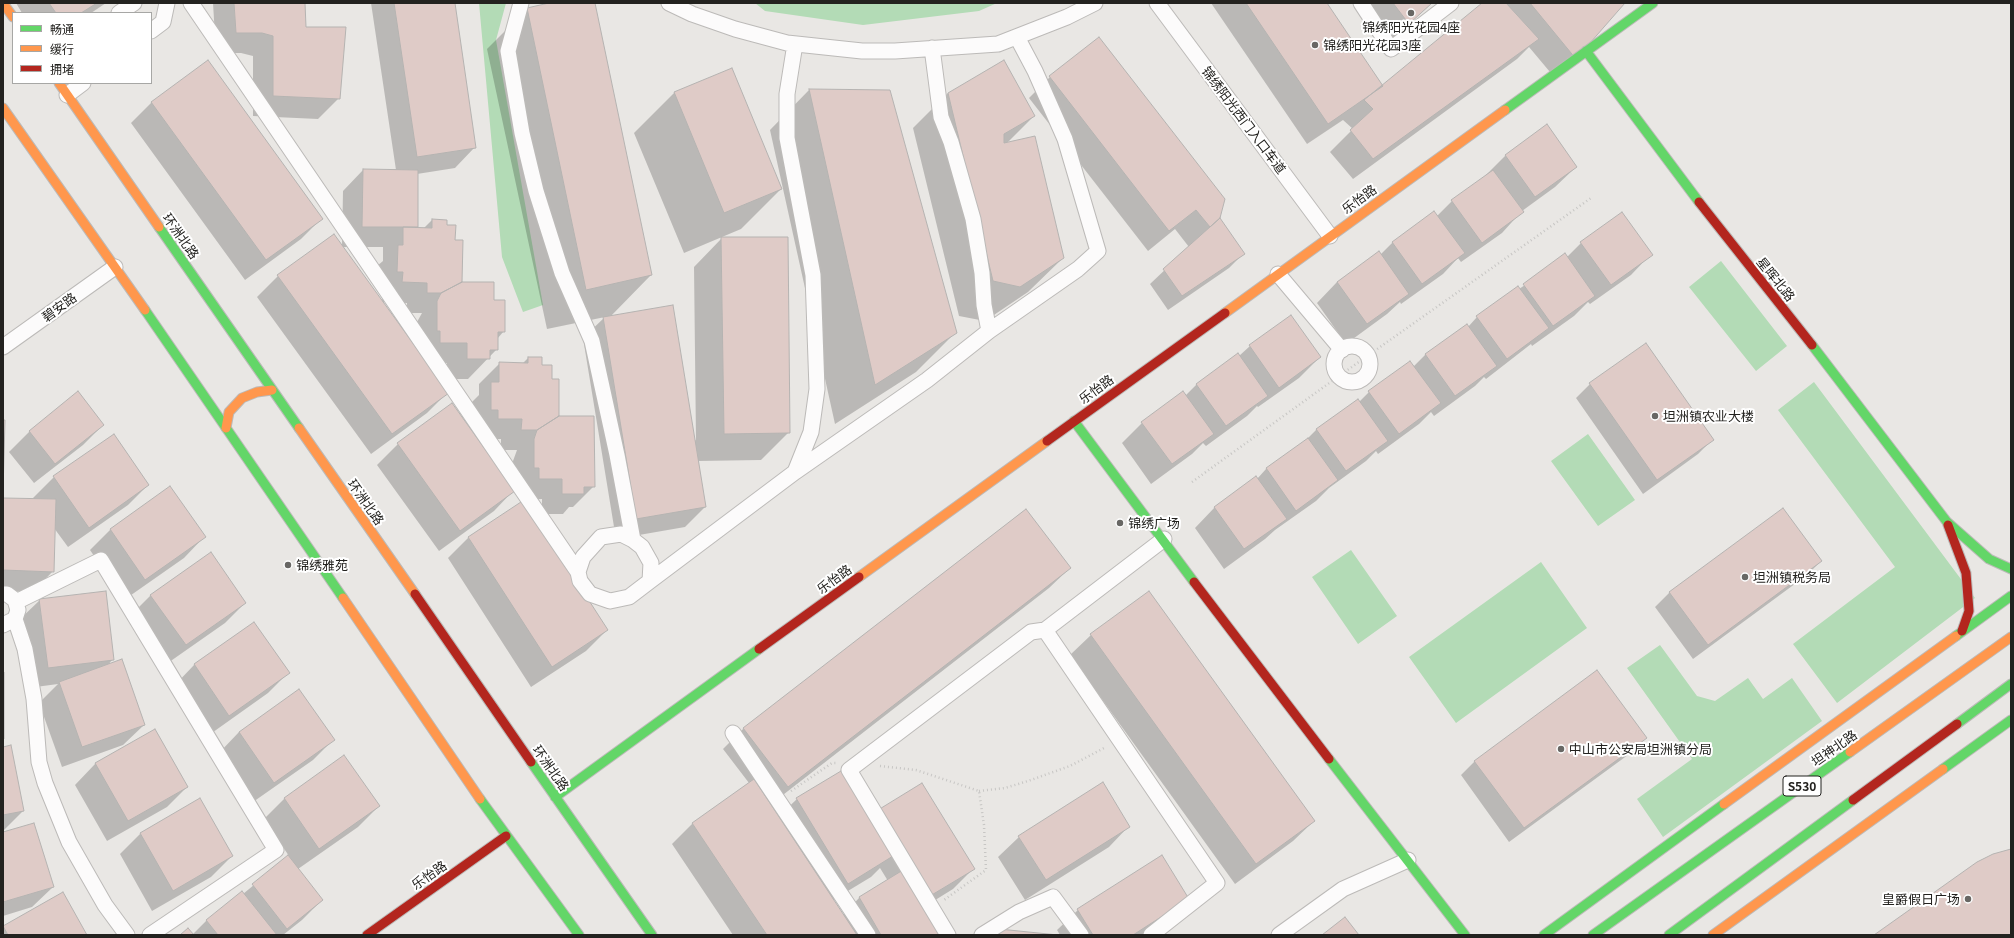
<!DOCTYPE html>
<html>
<head>
<meta charset="utf-8">
<style>
	body { margin:0 }
	#map { position:relative; width:2014px; height:938px; overflow:hidden; background:#e9e7e4; font-family:Georgia,"Noto Sans SC",serif }
	canvas { display:block }
	.frame { position:absolute; inset:0; border:4px solid #23221f; pointer-events:none }
	.legend { position:absolute; left:12px; top:12px; width:140px; height:72px; box-sizing:border-box; background:#fff; border:1px solid #a7a7a5; margin:0; padding:5px 7px; list-style:none; font-size:12px; color:#23221f }
	.legend li { display:flex; align-items:center; gap:8px; height:20px }
	.legend b { width:20px; border:1px solid #a7a7a5 }
</style>
</head>
<body>
<div id="map">
<canvas width="2014" height="938"></canvas>
<div class="frame"></div>
<ul class="legend">
<li><b style="height:5px;background:#63d668"></b>畅通</li>
<li><b style="height:5px;background:#ff974d"></b>缓行</li>
<li><b style="height:5px;background:#b3261e"></b>拥堵</li>
</ul>
</div>
<script>
const c = document.querySelector('canvas').getContext('2d');
c.lineJoin = 'round';
function paint(path, color) {
  c.fillStyle = color;
  c.fill(path, 'evenodd');
}
function poly(rows) {
  const path = new Path2D();
  for (const r of rows) {
    if (r.length === 3) {
      path.moveTo(r[0] + r[2], r[1]);
      path.arc(r[0], r[1], r[2], 0, 2 * Math.PI);
      continue;
    }
    path.moveTo(r[0], r[1]);
    for (let i = 2; i < r.length; i += 2) path.lineTo(r[i], r[i + 1]);
  }
  return path;
}
function strokePath(path, color, width, dash) {
  c.strokeStyle = color;
  c.lineWidth = width;
  c.lineCap = dash ? 'butt' : 'round';
  c.setLineDash(dash || []);
  c.stroke(path);
}
function drawText(font, color, halo, rows, align = 'center') {
  c.font = font + ' Georgia,"Noto Sans SC",serif';
  c.lineWidth = 4;
  c.setLineDash([]);
  c.textBaseline = 'middle';
  c.strokeStyle = halo;
  c.fillStyle = color;
  for (const [text, x, y, turn = 0] of rows) {
    c.save();
    c.translate(x, y);
    c.rotate((+turn || 0) * Math.PI / 180);
    c.textAlign = isNaN(turn) ? turn : align;
    if (halo) c.strokeText(text, 0, 0);
    c.fillText(text, 0, 0);
    c.restore();
  }
}
paint(poly([
	[479,3,506,3,496,40,543,305,523,312,502,257],
	[755,3,997,3,979,11,863,25,765,11],
	[1721,261,1787,346,1756,371,1689,287],
	[1814,382,1975,598,1837,703,1793,644,1895,567,1778,410],
	[1588,434,1635,500,1598,526,1551,461],
	[1351,550,1397,616,1358,644,1312,577],
	[1541,562,1587,628,1456,723,1409,657],
	[1660,645,1697,696,1715,701,1748,678,1763,699,1792,678,1822,721,1663,837,1637,799,1692,759,1627,668]
]), '#b3dbb6');
paint(poly([
	[16,3,106,3,91,13,22,13],
	[213,3,304,3,305,28,339,98,318,119,253,116,253,56,241,53,216,53],
	[371,3,454,3,475,147,455,168,417,174,417,228,424,228,432,220,446,226,454,241,461,283,493,301,504,331,497,339,497,349,468,379,447,379,447,363,426,363,448,392,427,413,371,454,257,297,278,276,333,235,417,350,417,322,422,313,407,313,407,303,382,302,383,292,377,292,377,266,383,261,383,247,342,247,343,191,363,170,396,170],
	[553,3,594,3,651,275,610,317,696,441,694,267,722,238,789,432,761,460,698,461,705,507,685,527,616,539,583,338,605,317,547,329,487,49,527,9],
	[1211,3,1326,3,1382,86,1484,3,1623,3,1555,78,1529,47,1517,59,1353,179,1330,152,1353,129,1343,120,1307,144],
	[1359,3,1432,3,1388,43],
	[1099,38,1243,254,1229,268,1168,310,1150,284,1189,247,1175,229,1148,251,1029,98,1050,77],
	[731,69,781,189,741,229,684,253,634,133,674,93],
	[809,90,956,332,916,372,835,424,770,130],
	[948,93,1034,116,1006,144,1063,258,1028,292,985,321,959,316,913,128],
	[152,102,321,219,301,239,245,280,131,123],
	[1505,156,1576,167,1555,187,1522,211,1502,233,1461,262,1458,258,1443,274,1401,304,1400,302,1387,314,1346,344,1317,303,1337,282,1380,255,1393,242,1437,216,1452,201,1485,176],
	[1581,243,1651,254,1631,275,1590,304,1588,302,1574,316,1532,346,1531,344,1486,379,1484,377,1475,386,1434,416,1431,412,1419,424,1378,454,1376,451,1366,461,1329,488,1316,501,1275,530,1265,539,1224,569,1195,528,1215,507,1257,479,1266,469,1304,442,1316,430,1357,400,1359,402,1369,392,1413,367,1425,355,1466,325,1468,327,1477,317,1518,287,1519,289,1567,257],
	[1291,316,1320,357,1299,378,1258,407,1257,406,1247,416,1206,446,1203,443,1192,454,1151,484,1122,443,1142,423,1185,396,1197,384,1239,356,1250,346],
	[528,358,541,366,551,380,558,417,594,486,573,507,569,507,563,514,542,514,542,499,519,500,519,488,514,488,513,461,517,450,501,450,501,439,478,439,478,431,471,431,471,403,479,395,479,384,500,363,522,364],
	[1590,384,1712,440,1698,454,1643,494,1576,398],
	[452,404,514,490,494,511,439,551,377,465,398,444],
	[103,425,83,445,34,483,9,452,30,431],
	[114,435,148,485,128,505,68,547,54,528,53,571,33,592,3,591,3,499,35,500,33,498,54,477],
	[170,488,204,537,184,558,124,600,90,550,110,530],
	[524,502,607,630,586,651,531,687,448,558,468,538],
	[1783,509,1821,561,1807,575,1693,659,1655,607,1669,593],
	[1025,510,1070,568,1049,588,770,805,778,817,797,799,869,820,973,869,953,889,924,907,941,935,733,935,672,844,692,824,749,783,723,749,743,729],
	[880,868,888,881,859,898,843,915,833,900,871,877],
	[151,595,245,603,225,623,165,665,130,616],
	[40,600,113,659,107,666,144,725,123,745,62,767,39,703,58,684,28,688,19,620],
	[254,623,289,672,268,693,209,735,174,686,194,665],
	[1091,635,1314,821,1293,841,1235,884,1070,655],
	[155,730,187,787,167,807,107,841,75,785,95,764],
	[239,732,333,740,313,760,253,802,219,753],
	[1646,737,1632,752,1509,842,1461,775,1475,761],
	[3,748,23,811,3,831],
	[344,757,379,806,358,827,298,869,322,900,302,920,283,935,181,935,192,935,206,921,243,894,289,856,264,819,284,799],
	[1129,826,1109,847,1025,900,998,857,1019,837],
	[3,833,53,887,32,907,3,916],
	[140,834,232,856,211,877,152,911,120,854],
	[1161,856,1168,920,1144,935,1060,935,1057,930,1078,910],
	[62,893,86,935,3,935,4,927]
]), '#0003');
const building = poly([
	[49,3,97,3,81,13,56,13,49,3],
	[234,3,305,3,306,27,346,27,340,99,273,96,273,36,262,33,236,33,234,3],
	[394,3,455,3,476,148,417,157,394,3],
	[549,3,595,3,652,275,586,290,527,8,549,3],
	[1246,3,1327,3,1383,86,1328,124,1246,3],
	[1393,3,1432,3,1409,24,1393,3],
	[1482,3,1506,3,1539,39,1373,159,1350,130,1373,109,1364,100,1482,3],
	[1530,3,1625,3,1576,59,1530,3],
	[1099,37,1225,199,1220,218,1210,227,1196,210,1169,231,1049,76,1099,37],
	[208,60,323,219,266,260,151,102,208,60],
	[1004,60,1035,116,1004,134,1004,143,1035,136,1064,258,1020,287,993,281,948,93,1004,60],
	[732,68,782,189,724,213,674,92,732,68],
	[809,89,890,90,957,333,875,385,809,89],
	[1547,124,1577,167,1535,197,1505,155,1547,124],
	[363,169,418,170,418,227,362,227,363,169],
	[1493,170,1524,212,1482,243,1451,200,1493,170],
	[1434,211,1465,253,1422,284,1392,242,1434,211],
	[1622,212,1653,255,1611,285,1580,242,1622,212],
	[1220,218,1245,254,1182,296,1163,269,1220,218],
	[432,219,447,220,447,225,456,225,455,240,463,240,462,282,441,293,427,293,427,283,402,282,403,272,397,272,398,245,403,245,403,227,432,228,432,219],
	[334,234,449,393,392,434,277,275,334,234],
	[721,237,788,237,790,433,724,434,721,237],
	[1379,251,1409,294,1367,324,1337,282,1379,251],
	[1565,253,1595,296,1553,326,1523,284,1565,253],
	[462,282,494,282,494,300,505,300,505,332,498,332,498,350,490,350,490,359,467,359,467,343,440,343,440,331,437,331,437,301,441,293,462,282],
	[1518,286,1549,328,1507,359,1476,316,1518,286],
	[673,305,706,507,636,519,603,317,673,305],
	[1291,315,1321,357,1279,388,1249,345,1291,315],
	[1467,324,1497,366,1455,396,1425,354,1467,324],
	[1646,343,1714,440,1657,480,1589,383,1646,343],
	[1238,353,1268,396,1226,426,1196,384,1238,353],
	[528,357,542,357,542,365,552,365,552,379,559,379,559,416,537,430,521,430,522,419,498,419,498,410,491,410,491,382,499,382,499,362,528,363,528,357],
	[1410,361,1441,403,1399,434,1368,391,1410,361],
	[78,391,104,425,55,464,29,431,78,391],
	[1183,391,1214,434,1172,464,1141,422,1183,391],
	[1358,399,1388,441,1346,471,1316,429,1358,399],
	[452,403,515,491,460,531,397,443,452,403],
	[559,416,594,416,595,487,584,487,584,494,562,494,562,479,539,479,539,468,534,468,534,439,537,430,559,416],
	[3,420,5,420,3,492,3,420],
	[114,434,149,485,89,528,53,476,114,434],
	[1308,438,1338,480,1296,511,1266,468,1308,438],
	[1256,476,1287,519,1244,549,1214,507,1256,476],
	[170,486,206,537,145,580,110,529,170,486],
	[3,498,56,499,54,572,3,570,3,498],
	[524,500,608,630,552,667,468,537,524,500],
	[1783,508,1822,561,1708,645,1669,592,1783,508],
	[1026,509,1071,568,788,787,743,728,1026,509],
	[211,552,246,603,186,645,150,595,211,552],
	[106,591,114,660,48,668,39,599,106,591],
	[1149,591,1315,821,1256,864,1090,634,1149,591],
	[254,622,290,673,229,716,194,664,254,622],
	[122,659,145,725,82,747,59,682,122,659],
	[1597,670,1647,738,1524,828,1474,761,1597,670],
	[3,672,4,672,4,739,3,739,3,672],
	[299,689,335,740,274,783,239,732,299,689],
	[155,729,188,787,128,821,95,763,155,729],
	[11,745,24,811,3,815,3,747,11,745],
	[344,755,380,806,319,849,284,798,344,755],
	[841,771,893,856,848,884,796,798,841,771],
	[754,779,857,935,767,935,692,823,754,779],
	[1103,782,1130,827,1046,880,1018,836,1103,782],
	[922,783,975,869,930,896,878,810,922,783],
	[200,798,233,856,173,891,140,833,200,798],
	[34,823,54,887,3,902,3,832,34,823],
	[2011,849,2011,935,1874,935,1977,862,1993,854,2011,849],
	[288,855,323,900,287,929,252,884,288,855],
	[1162,855,1189,899,1133,935,1093,935,1077,909,1162,855],
	[903,870,942,935,881,935,859,897,903,870],
	[242,891,277,935,218,935,206,920,242,891],
	[63,892,87,935,8,935,3,926,63,892],
	[1345,917,1359,935,1322,935,1345,917],
	[188,928,194,935,180,935,188,928],
	[999,929,1058,935,991,935,999,929]
]);
paint(building, '#dfcbc7');
strokePath(building, '#b5b3b1', 1);
const street = poly([
	[191,3,578,572],
	[521,3,508,51,522,133,536,191,562,273,592,341,617,455,633,540],
	[669,3,692,14,735,29,787,43,862,51,895,51,998,44,1067,17,1095,3],
	[1157,3,1330,236],
	[1361,3,1391,49,1451,3],
	[119,13,134,3],
	[151,31,163,22,167,3],
	[795,44,787,94,787,138,813,275,817,389,811,432,795,472],
	[932,48,941,117,951,142,973,219,982,273,984,305,989,331],
	[67,95,83,83],
	[1278,274,1342,350],
	[1352,364,18],
	[3,347,115,267],
	[650,581,651,563,642,547,633,540,621,534,601,537,583,557,578,572,580,581,590,594,610,601,629,597,650,581,795,472,927,380,989,331,1078,269,1098,251,1065,139,1035,71,1017,37],
	[3,594,7,594,15,600,18,610,15,619,3,625],
	[16,602,101,560,276,850,150,935],
	[15,619,25,649,34,699,39,762,45,783,69,842,105,905,127,935],
	[733,733,868,935],
	[948,935,849,770,1031,632,1045,630],
	[982,935,1019,912,1053,897,1081,935],
	[1151,935,1217,883,1045,630,1164,539],
	[1279,935,1343,889,1408,860]
]);
const fast = poly([
	[1586,51,1699,202],
	[1505,110,1653,3],
	[159,227,299,428],
	[145,310,343,598],
	[1812,345,1947,522,1989,559,2011,569],
	[1074,421,1194,582],
	[1956,636,2011,596],
	[1957,724,2011,684],
	[1329,759,1465,935],
	[531,762,652,935],
	[1943,769,2011,720],
	[555,797,759,649],
	[480,799,579,935],
	[1544,935,1724,804],
	[1593,935,1850,752],
	[1669,935,1853,800]
]);
const slow = poly([
	[3,3,13,17],
	[59,83,159,227],
	[3,108,145,310],
	[1225,313,1505,110],
	[226,428,229,412,242,398,257,392,272,390],
	[299,428,415,594],
	[859,577,1047,441],
	[343,598,480,799],
	[1850,752,2011,637],
	[1724,804,1956,636],
	[1713,935,1943,769]
]);
const jam = poly([
	[1699,202,1812,345],
	[1047,441,1225,313],
	[1948,525,1966,573,1969,611,1962,631],
	[1194,582,1329,759],
	[415,594,531,762],
	[759,649,859,577],
	[1853,800,1957,724],
	[367,935,506,836]
]);
strokePath(street, '#bcbab8', 17);
strokePath(fast, '#bcbab8', 11);
strokePath(slow, '#bcbab8', 11);
strokePath(jam, '#bcbab8', 11);
strokePath(poly([
	[1192,482,1339,376,1591,198],
	[880,766,916,770,979,791,984,825,986,870,944,900],
	[791,791,832,763,836,763],
	[979,791,1005,788,1028,781,1070,766,1106,747]
]), '#c7c6c4', 2.5, [1, 3]);
strokePath(street, '#fcfbfb', 15);
strokePath(fast, '#63d668', 9);
strokePath(slow, '#ff974d', 9);
strokePath(jam, '#b3261e', 9);
for (const [x, y, r, color] of [
	[1411,13,4,"#686764"],
	[1315,45,4,"#686764"],
	[1655,416,4,"#686764"],
	[1120,523,4,"#686764"],
	[288,565,4,"#686764"],
	[1745,577,4,"#686764"],
	[1561,749,4,"#686764"],
	[1968,899,4,"#686764"]
]) {
  const dot = new Path2D();
  dot.arc(x, y, r, 0, 2 * Math.PI);
  c.fillStyle = color;
  c.fill(dot);
  strokePath(dot, '#fff', 1.5);
}
for (const [x, y, w] of [
	[1802,786,38]
]) {
  const box = new Path2D();
  box.roundRect(x - w / 2, y - 10, w, 20, 3);
  c.fillStyle = '#fff';
  c.fill(box);
  strokePath(box, '#23221f', 1);
}
drawText('bold 12px', '#23221f', null, [
	["S530",1802,786]
]);
drawText('13px', '#23221f', '#fff', [
	["锦绣阳光花园4座",1411,27,"center"],
	["锦绣阳光花园3座",1323,45],
	["坦洲镇农业大楼",1663,416],
	["锦绣广场",1128,523],
	["锦绣雅苑",296,565],
	["坦洲镇税务局",1753,577],
	["中山市公安局坦洲镇分局",1569,749],
	["皇爵假日广场",1960,899,"right"]
], 'left');
drawText('13px', '#23221f', '#fff', [
	["锦绣阳光西门入口车道",1244,120,53],
	["乐怡路",1359,199,-36],
	["环洲北路",181,236,55],
	["星晖北路",1776,279,51],
	["碧安路",59,307,-36],
	["乐怡路",1096,389,-36],
	["环洲北路",366,502,55],
	["乐怡路",834,579,-36],
	["坦神北路",1834,748,-35],
	["环洲北路",551,768,55],
	["乐怡路",429,875,-35]
]);
</script>
</body>
</html>
